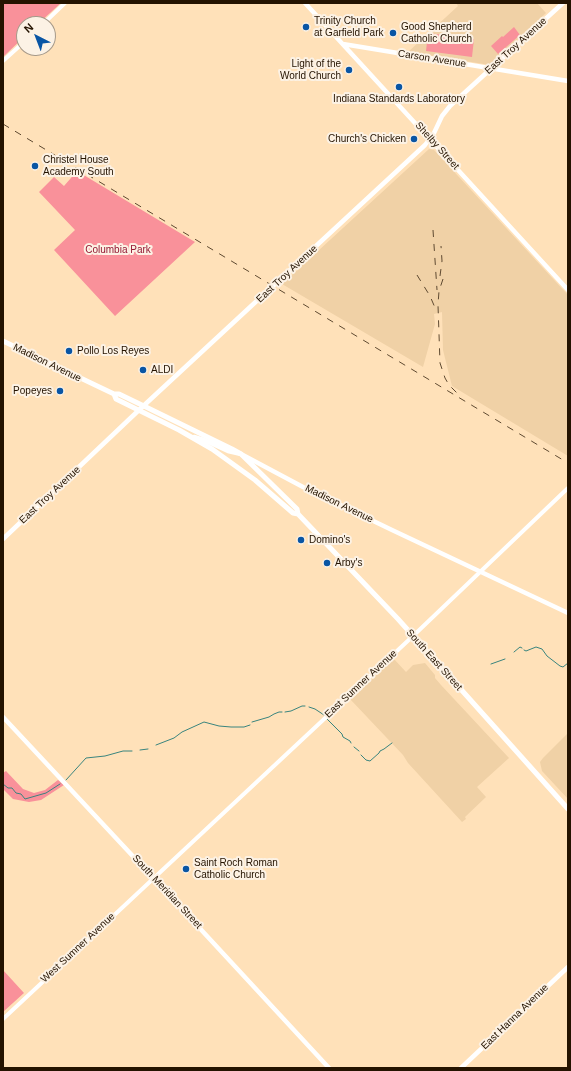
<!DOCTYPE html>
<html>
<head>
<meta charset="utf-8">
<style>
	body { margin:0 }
	#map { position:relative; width:571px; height:1071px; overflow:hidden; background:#ffe1b9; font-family:Arial,sans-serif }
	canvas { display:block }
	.frame { position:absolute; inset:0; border:4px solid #241300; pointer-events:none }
	.north { position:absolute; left:16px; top:16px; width:40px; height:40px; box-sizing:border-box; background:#fcf2e5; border:1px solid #a69989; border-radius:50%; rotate:318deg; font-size:11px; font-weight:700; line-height:16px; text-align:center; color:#241300 }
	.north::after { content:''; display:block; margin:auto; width:14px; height:18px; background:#0955a4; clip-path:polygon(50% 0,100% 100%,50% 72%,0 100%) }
</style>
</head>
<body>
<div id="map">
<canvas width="571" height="1071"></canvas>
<div class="frame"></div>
<div class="north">N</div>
</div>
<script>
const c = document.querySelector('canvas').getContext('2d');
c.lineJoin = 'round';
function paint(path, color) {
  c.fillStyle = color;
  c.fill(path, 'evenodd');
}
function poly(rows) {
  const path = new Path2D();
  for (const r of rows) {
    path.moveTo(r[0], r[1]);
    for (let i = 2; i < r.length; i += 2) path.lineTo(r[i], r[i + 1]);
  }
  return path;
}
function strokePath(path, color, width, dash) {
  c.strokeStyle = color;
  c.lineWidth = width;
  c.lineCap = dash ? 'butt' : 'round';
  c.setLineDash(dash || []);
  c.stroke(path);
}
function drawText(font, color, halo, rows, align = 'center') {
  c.font = font + ' Arial,sans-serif';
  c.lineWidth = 4;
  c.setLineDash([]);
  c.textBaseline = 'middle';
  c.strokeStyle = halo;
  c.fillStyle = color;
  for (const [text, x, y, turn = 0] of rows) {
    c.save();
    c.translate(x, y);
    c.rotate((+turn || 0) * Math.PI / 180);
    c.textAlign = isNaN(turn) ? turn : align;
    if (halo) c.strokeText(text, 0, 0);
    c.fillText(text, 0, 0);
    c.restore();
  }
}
paint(poly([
	[456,3,537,3,546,13,490,65,408,52,458,6],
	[429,149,434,150,568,295,568,456,452,386,443,350,442,312,434,314,435,324,423,367,282,284],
	[394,659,406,672,413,665,425,663,435,675,435,678,441,685,509,758,477,787,486,797,465,817,466,819,462,822,408,763,403,755,350,699],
	[568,733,568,799,542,771,540,762,543,758]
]), '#f0d1a6');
paint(poly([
	[3,3,61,3,38,24,24,24,24,37,3,57],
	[514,27,520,35,498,54,491,46,502,36,503,37],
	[428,33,474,39,472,57,426,51],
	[77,171,195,242,115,316,54,250,75,230,39,192,54,177,64,186],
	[6,771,23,789,34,793,45,790,58,780,64,785,41,800,29,802,13,799,3,789,3,773],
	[3,970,24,993,3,1012]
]), '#f9919a');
strokePath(poly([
	[524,650,526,651,536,647,542,649,547,656,560,666,563,667,568,663],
	[514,652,520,647,522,648],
	[491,664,505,659],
	[309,707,315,709,324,715],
	[285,712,291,711,302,706,305,706],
	[327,719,342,734,343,737,350,741,351,743],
	[252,722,269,717,274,714,279,712,282,712],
	[156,745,174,738,182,732,204,722,219,726,231,727,244,727,250,725],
	[354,747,359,751],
	[140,750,148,749],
	[361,755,366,760,370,761,379,753,380,751,384,749,392,743],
	[66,780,86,758,105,756,123,751,132,751],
	[3,784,8,788,12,788,16,793,21,794,25,799,46,793,60,784]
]), '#39847e', 1);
strokePath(poly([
	[43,24,65,3],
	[3,61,24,42],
	[3,1019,413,636,568,488]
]), '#fff', 4);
strokePath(poly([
	[305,3,568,290],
	[343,44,568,81],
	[194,437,204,440,228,451,241,454,303,487,392,530,568,613],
	[3,539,139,410,425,145,434,133,442,116,450,106,563,3],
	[3,717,157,882,329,1068],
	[461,1068,568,967]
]), '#fff', 4.5);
strokePath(poly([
	[3,341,114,394,119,394,148,408,232,449,241,454,297,509,298,514,398,619,568,809],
	[114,394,116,399,179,430,212,449,255,480,293,513,298,514]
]), '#fff', 5);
strokePath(poly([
	[3,124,568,463],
	[433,230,437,290],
	[417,275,430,296,436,310],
	[440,276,442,261,441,246],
	[443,279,439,291,438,305,440,363,445,378,449,385,457,393]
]), '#5f4a31', 1, [7, 7]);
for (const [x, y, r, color] of [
	[306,27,4,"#0955a4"],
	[393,33,4,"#0955a4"],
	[349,70,4,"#0955a4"],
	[399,87,4,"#0955a4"],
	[414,139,4,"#0955a4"],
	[35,166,4,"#0955a4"],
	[69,351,4,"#0955a4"],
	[143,370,4,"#0955a4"],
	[60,391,4,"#0955a4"],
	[301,540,4,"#0955a4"],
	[327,563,4,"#0955a4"],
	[186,869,4,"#0955a4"]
]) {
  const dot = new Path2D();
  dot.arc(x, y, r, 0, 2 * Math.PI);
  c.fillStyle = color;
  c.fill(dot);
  strokePath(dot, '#fcf2e5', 1.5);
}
drawText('10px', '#241300', '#fcf2e5', [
	["Trinity Church",314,21],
	["at Garfield Park",314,33],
	["Good Shepherd",401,27],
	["Catholic Church",401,39],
	["Light of the",341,64,"right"],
	["World Church",341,76,"right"],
	["Indiana Standards Laboratory",399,99,"center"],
	["Church's Chicken",406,139,"right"],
	["Christel House",43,160],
	["Academy South",43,172],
	["Pollo Los Reyes",77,351],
	["ALDI",151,370],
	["Popeyes",52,391,"right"],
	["Domino's",309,540],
	["Arby's",335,563],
	["Saint Roch Roman",194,863],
	["Catholic Church",194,875]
], 'left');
drawText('10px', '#241300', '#fcf2e5', [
	["East Troy Avenue",516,46,-42],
	["Carson Avenue",432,59,9],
	["Shelby Street",437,146,48],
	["East Troy Avenue",287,274,-43],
	["Madison Avenue",47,363,26],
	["East Troy Avenue",50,495,-43],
	["Madison Avenue",339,504,26],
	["South East Street",434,660,48],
	["East Sumner Avenue",361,684,-43],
	["South Meridian Street",167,892,47],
	["West Sumner Avenue",78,948,-43],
	["East Hanna Avenue",515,1017,-44]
]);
drawText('10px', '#941934', '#fcf2e5', [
	["Columbia Park",118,250]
]);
</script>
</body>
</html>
